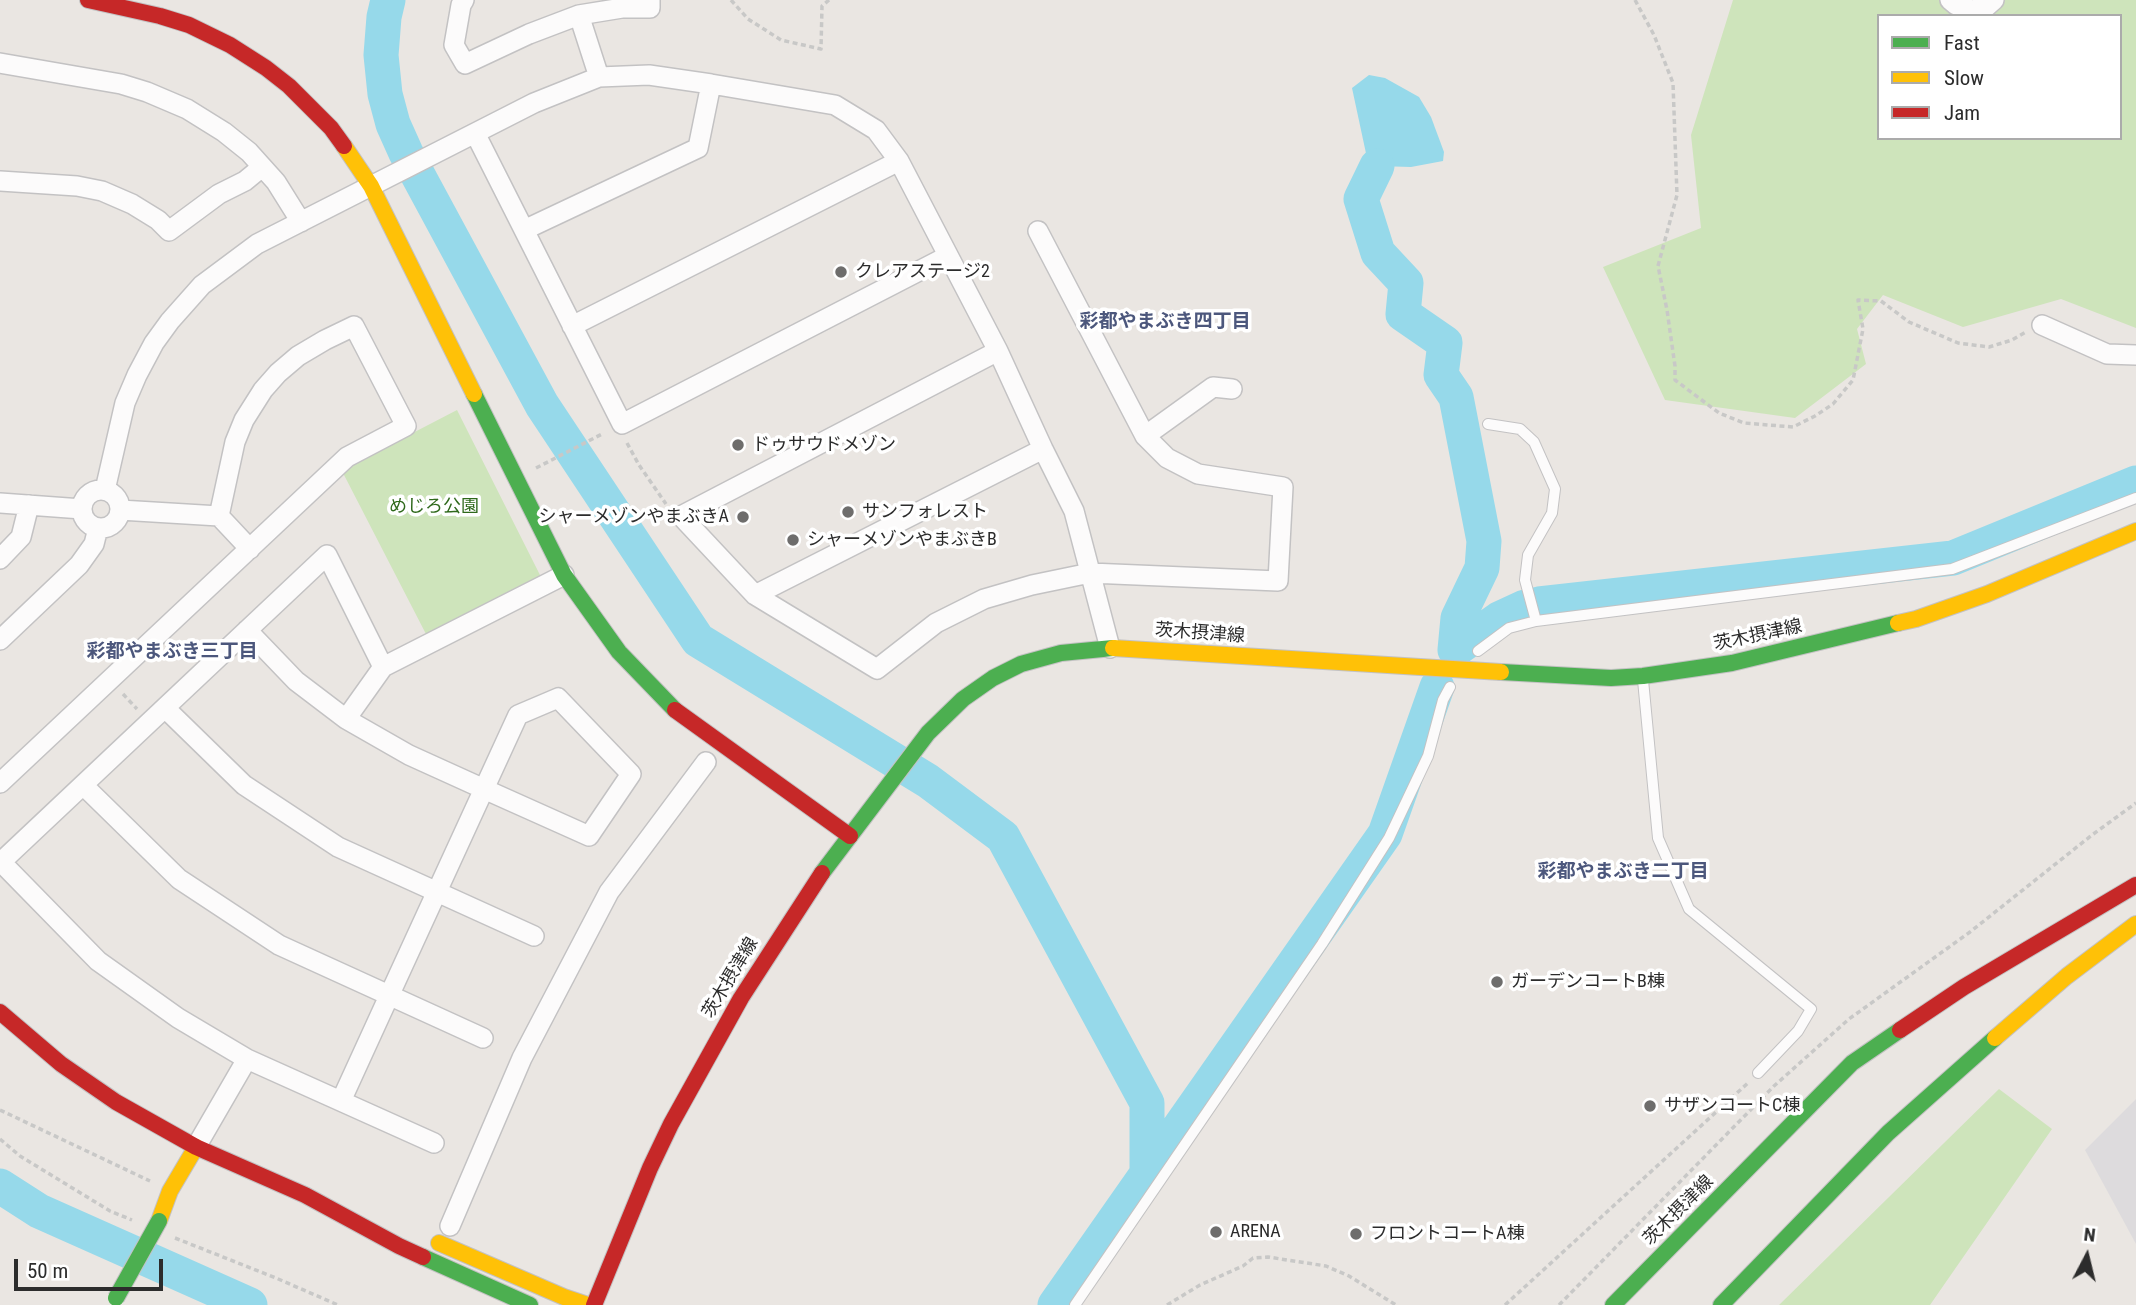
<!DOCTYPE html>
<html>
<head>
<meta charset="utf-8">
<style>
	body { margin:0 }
	#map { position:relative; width:2136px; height:1305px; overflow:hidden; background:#eae6e2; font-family:"Roboto Condensed",sans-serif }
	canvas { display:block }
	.legend { position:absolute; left:1877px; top:14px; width:245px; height:126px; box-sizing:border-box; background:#fff; border:2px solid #ababab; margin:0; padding:9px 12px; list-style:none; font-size:21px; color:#2c2c2c }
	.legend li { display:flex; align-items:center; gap:14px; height:35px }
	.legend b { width:35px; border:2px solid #ababab }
	.north { position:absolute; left:2052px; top:1221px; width:70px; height:70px; -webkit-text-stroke:5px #fff; paint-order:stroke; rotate:7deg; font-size:19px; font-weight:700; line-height:28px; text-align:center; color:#2c2c2c }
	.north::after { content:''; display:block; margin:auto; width:24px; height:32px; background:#2c2c2c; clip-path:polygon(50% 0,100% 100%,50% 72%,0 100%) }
	.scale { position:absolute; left:14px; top:1259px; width:149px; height:32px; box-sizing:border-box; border:4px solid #2c2c2c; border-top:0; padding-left:9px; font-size:21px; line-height:24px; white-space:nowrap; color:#2c2c2c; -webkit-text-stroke:5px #fff; paint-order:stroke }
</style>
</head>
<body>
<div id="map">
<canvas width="2136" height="1305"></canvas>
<ul class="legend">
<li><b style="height:9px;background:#4caf50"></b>Fast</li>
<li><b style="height:9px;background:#ffc107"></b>Slow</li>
<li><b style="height:9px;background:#c62828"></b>Jam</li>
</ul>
<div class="north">N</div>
<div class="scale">50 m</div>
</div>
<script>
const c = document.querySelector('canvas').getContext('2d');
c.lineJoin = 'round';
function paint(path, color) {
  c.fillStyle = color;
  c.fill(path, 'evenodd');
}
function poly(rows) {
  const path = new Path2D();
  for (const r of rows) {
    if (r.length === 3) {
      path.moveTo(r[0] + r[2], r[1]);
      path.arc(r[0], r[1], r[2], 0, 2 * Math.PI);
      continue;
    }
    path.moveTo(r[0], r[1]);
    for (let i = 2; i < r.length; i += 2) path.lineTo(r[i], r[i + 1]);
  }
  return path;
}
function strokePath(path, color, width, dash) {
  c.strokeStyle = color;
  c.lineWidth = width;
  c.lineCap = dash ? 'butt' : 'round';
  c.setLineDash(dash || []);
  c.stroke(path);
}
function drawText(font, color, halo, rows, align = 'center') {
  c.font = font + ' "Roboto Condensed","Noto Sans JP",sans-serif';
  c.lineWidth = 7;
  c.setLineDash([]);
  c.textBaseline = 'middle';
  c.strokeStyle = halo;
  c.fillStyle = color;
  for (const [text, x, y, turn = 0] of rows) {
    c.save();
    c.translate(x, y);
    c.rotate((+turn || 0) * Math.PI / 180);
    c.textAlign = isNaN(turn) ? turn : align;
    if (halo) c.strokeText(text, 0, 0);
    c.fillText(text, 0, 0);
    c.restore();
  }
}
paint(poly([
	[2136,1099,2136,1244,2085,1150]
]), '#dddbdd');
paint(poly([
	[1733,0,2136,0,2136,328,2061,299,1963,327,1883,295,1857,329,1866,364,1795,418,1665,400,1603,267,1701,228,1691,135],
	[1879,16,2120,16,2120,138,1879,138],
	[457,410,541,577,427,636,343,473,353,464],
	[1999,1089,2052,1129,1930,1305,1779,1305]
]), '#cee4bb');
paint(poly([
	[1369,75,1385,78,1419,97,1431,117,1444,152,1443,161,1411,167,1377,166,1367,158,1352,88]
]), '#96d9ea');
strokePath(poly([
	[388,0,384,17,381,55,385,94,393,124,406,153,542,405,698,640,928,781,1003,837,1147,1103,1147,1172],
	[1377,166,1361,199,1378,253,1406,283,1403,314,1445,343,1441,375,1456,397,1484,541,1482,568,1458,618,1455,650],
	[1455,650,1499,619,1525,607,1539,604,1953,558,2136,483],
	[0,1186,39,1211,250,1305],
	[1055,1305,1385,834,1437,687]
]), '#96d9ea', 35);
const lane = poly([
	[1488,424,1520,429,1534,442,1555,489,1552,513,1528,555,1525,580,1536,621],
	[1478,651,1509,628,1536,621,1952,569,2136,498],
	[1643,680,1658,838,1689,909,1811,1009,1798,1031,1758,1073],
	[1075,1305,1322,944,1389,838,1428,756,1443,700,1450,687]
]);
const street = poly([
	[464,0,461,5,454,45,465,64,529,34,579,15,622,8,650,8,650,0],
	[1950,0,1956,5,1972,10,1986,7,1994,0],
	[579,15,599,77],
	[0,63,121,84,147,92,187,109,224,132,249,152,276,182,301,222],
	[475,133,622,424,948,256],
	[0,181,77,186,102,191,132,204,158,220,169,231,219,194,245,181,262,167],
	[524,230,698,148,711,84],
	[2042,325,2107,354,2136,355],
	[572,326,899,161],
	[998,351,681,516,755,595,877,669,936,623,984,599,1032,585,1090,573,1278,581,1283,487,1198,474,1167,458,1145,436,1038,231],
	[1145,436,1213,387,1232,389],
	[101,509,19],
	[105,490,125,403,137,375,154,343,170,321,202,285,257,244,534,103,599,77,649,75,711,84,835,105,876,130,899,161,998,351,1043,449,1074,511,1110,648],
	[0,503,82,509],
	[219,516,250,549],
	[0,559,21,537,29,505],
	[755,595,1043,449],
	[247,630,296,681,346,719,409,755,484,789,589,836,631,774,558,698,518,715,484,789,389,996,341,1101],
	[0,640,79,565,94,544,98,528],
	[383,667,327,555,1,862,98,961,178,1018,247,1059,434,1143],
	[165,708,244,785,338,847,534,936],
	[346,719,383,667,564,575],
	[0,783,347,457,406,426,354,326,325,340,298,356,278,373,263,390,244,420,235,442,219,516,120,510],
	[83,785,179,879,279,945,483,1038],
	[196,1147,247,1059],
	[450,1226,522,1058,609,892,706,762]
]);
const fast = poly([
	[474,394,564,575,619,652,675,710],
	[1501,672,1611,678,1643,676,1732,663,1898,623],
	[822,873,928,733,963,699,993,678,1021,664,1061,653,1113,648],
	[423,1257,530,1305],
	[1613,1305,1852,1063,1900,1030],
	[1721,1305,1888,1133,1995,1038]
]);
const slow = poly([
	[344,146,371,186,474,394],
	[1898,623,1916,619,1987,594,2136,531],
	[1113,648,1501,672],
	[1995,1038,2067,976,2136,924],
	[159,1221,170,1191,196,1147],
	[439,1243,564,1297,588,1305]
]);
const jam = poly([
	[88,0,160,16,189,25,230,45,266,68,289,86,331,128,344,146],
	[675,710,850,836],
	[0,1012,61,1064,116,1102,196,1147,305,1195,399,1246,423,1257],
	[1900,1030,1964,987,2136,885],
	[594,1305,650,1168,671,1124,741,998,822,873]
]);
strokePath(lane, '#c3c2c3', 12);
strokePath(street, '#c3c2c3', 22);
strokePath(fast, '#c3c2c3', 18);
strokePath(slow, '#c3c2c3', 18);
strokePath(jam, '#c3c2c3', 18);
strokePath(poly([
	[731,0,748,19,781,40,821,49,822,6,829,0],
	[1635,0,1654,35,1673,83,1677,195,1658,266,1667,310,1675,366,1675,380,1719,413,1744,423,1793,427,1815,416,1833,404,1853,380,1863,329,1858,300,1881,301,1909,322,1958,343,1989,347,2012,340,2026,332],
	[627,443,639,465,666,504],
	[536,468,604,433],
	[123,694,137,709],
	[0,1110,150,1181],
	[0,1139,20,1156,110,1211,132,1220],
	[175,1238,276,1278,338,1305],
	[1167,1305,1200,1285,1243,1266,1253,1258,1268,1257,1326,1266,1349,1276,1396,1305],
	[1505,1305,1749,1082],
	[1559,1305,1774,1086,1849,1019,1970,932,2092,835,2136,803]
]), '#c8c8c7', 3.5, [5, 3.5]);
strokePath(lane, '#fcfbfb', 10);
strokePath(street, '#fcfbfb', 19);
strokePath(fast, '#4caf50', 16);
strokePath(slow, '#ffc107', 16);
strokePath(jam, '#c62828', 16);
const fastBridge = poly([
	[116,1298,159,1221]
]);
strokePath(fastBridge, '#c3c2c3', 18, []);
strokePath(fastBridge, '#4caf50', 16);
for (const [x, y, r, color] of [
	[841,272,7,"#6e6d6c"],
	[738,445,7,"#6e6d6c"],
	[848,512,7,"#6e6d6c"],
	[743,517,7,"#6e6d6c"],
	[793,540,7,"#6e6d6c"],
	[1497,982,7,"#6e6d6c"],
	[1650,1106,7,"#6e6d6c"],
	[1216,1232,7,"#6e6d6c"],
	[1356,1234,7,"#6e6d6c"]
]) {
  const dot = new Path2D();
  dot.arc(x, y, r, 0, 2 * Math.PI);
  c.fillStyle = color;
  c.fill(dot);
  strokePath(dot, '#fff', 2.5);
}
drawText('18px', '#2c2c2c', '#fff', [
	["クレアステージ2",855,272],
	["ドゥサウドメゾン",752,445],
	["サンフォレスト",862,512],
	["シャーメゾンやまぶきA",729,517,"right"],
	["シャーメゾンやまぶきB",807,540],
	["ガーデンコートB棟",1511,982],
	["サザンコートC棟",1664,1106],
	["ARENA",1230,1232],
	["フロントコートA棟",1370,1234]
], 'left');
drawText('18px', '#2f691b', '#fff', [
	["めじろ公園",434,507]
]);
drawText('18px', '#2c2c2c', '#fff', [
	["茨木摂津線",1200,634,4],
	["茨木摂津線",1758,636,-12],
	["茨木摂津線",731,978,-59],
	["茨木摂津線",1679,1211,-45]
]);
drawText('bold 19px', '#4c577c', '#fff', [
	["彩都やまぶき四丁目",1165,322],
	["彩都やまぶき三丁目",172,652],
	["彩都やまぶき二丁目",1623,872]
]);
</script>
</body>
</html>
